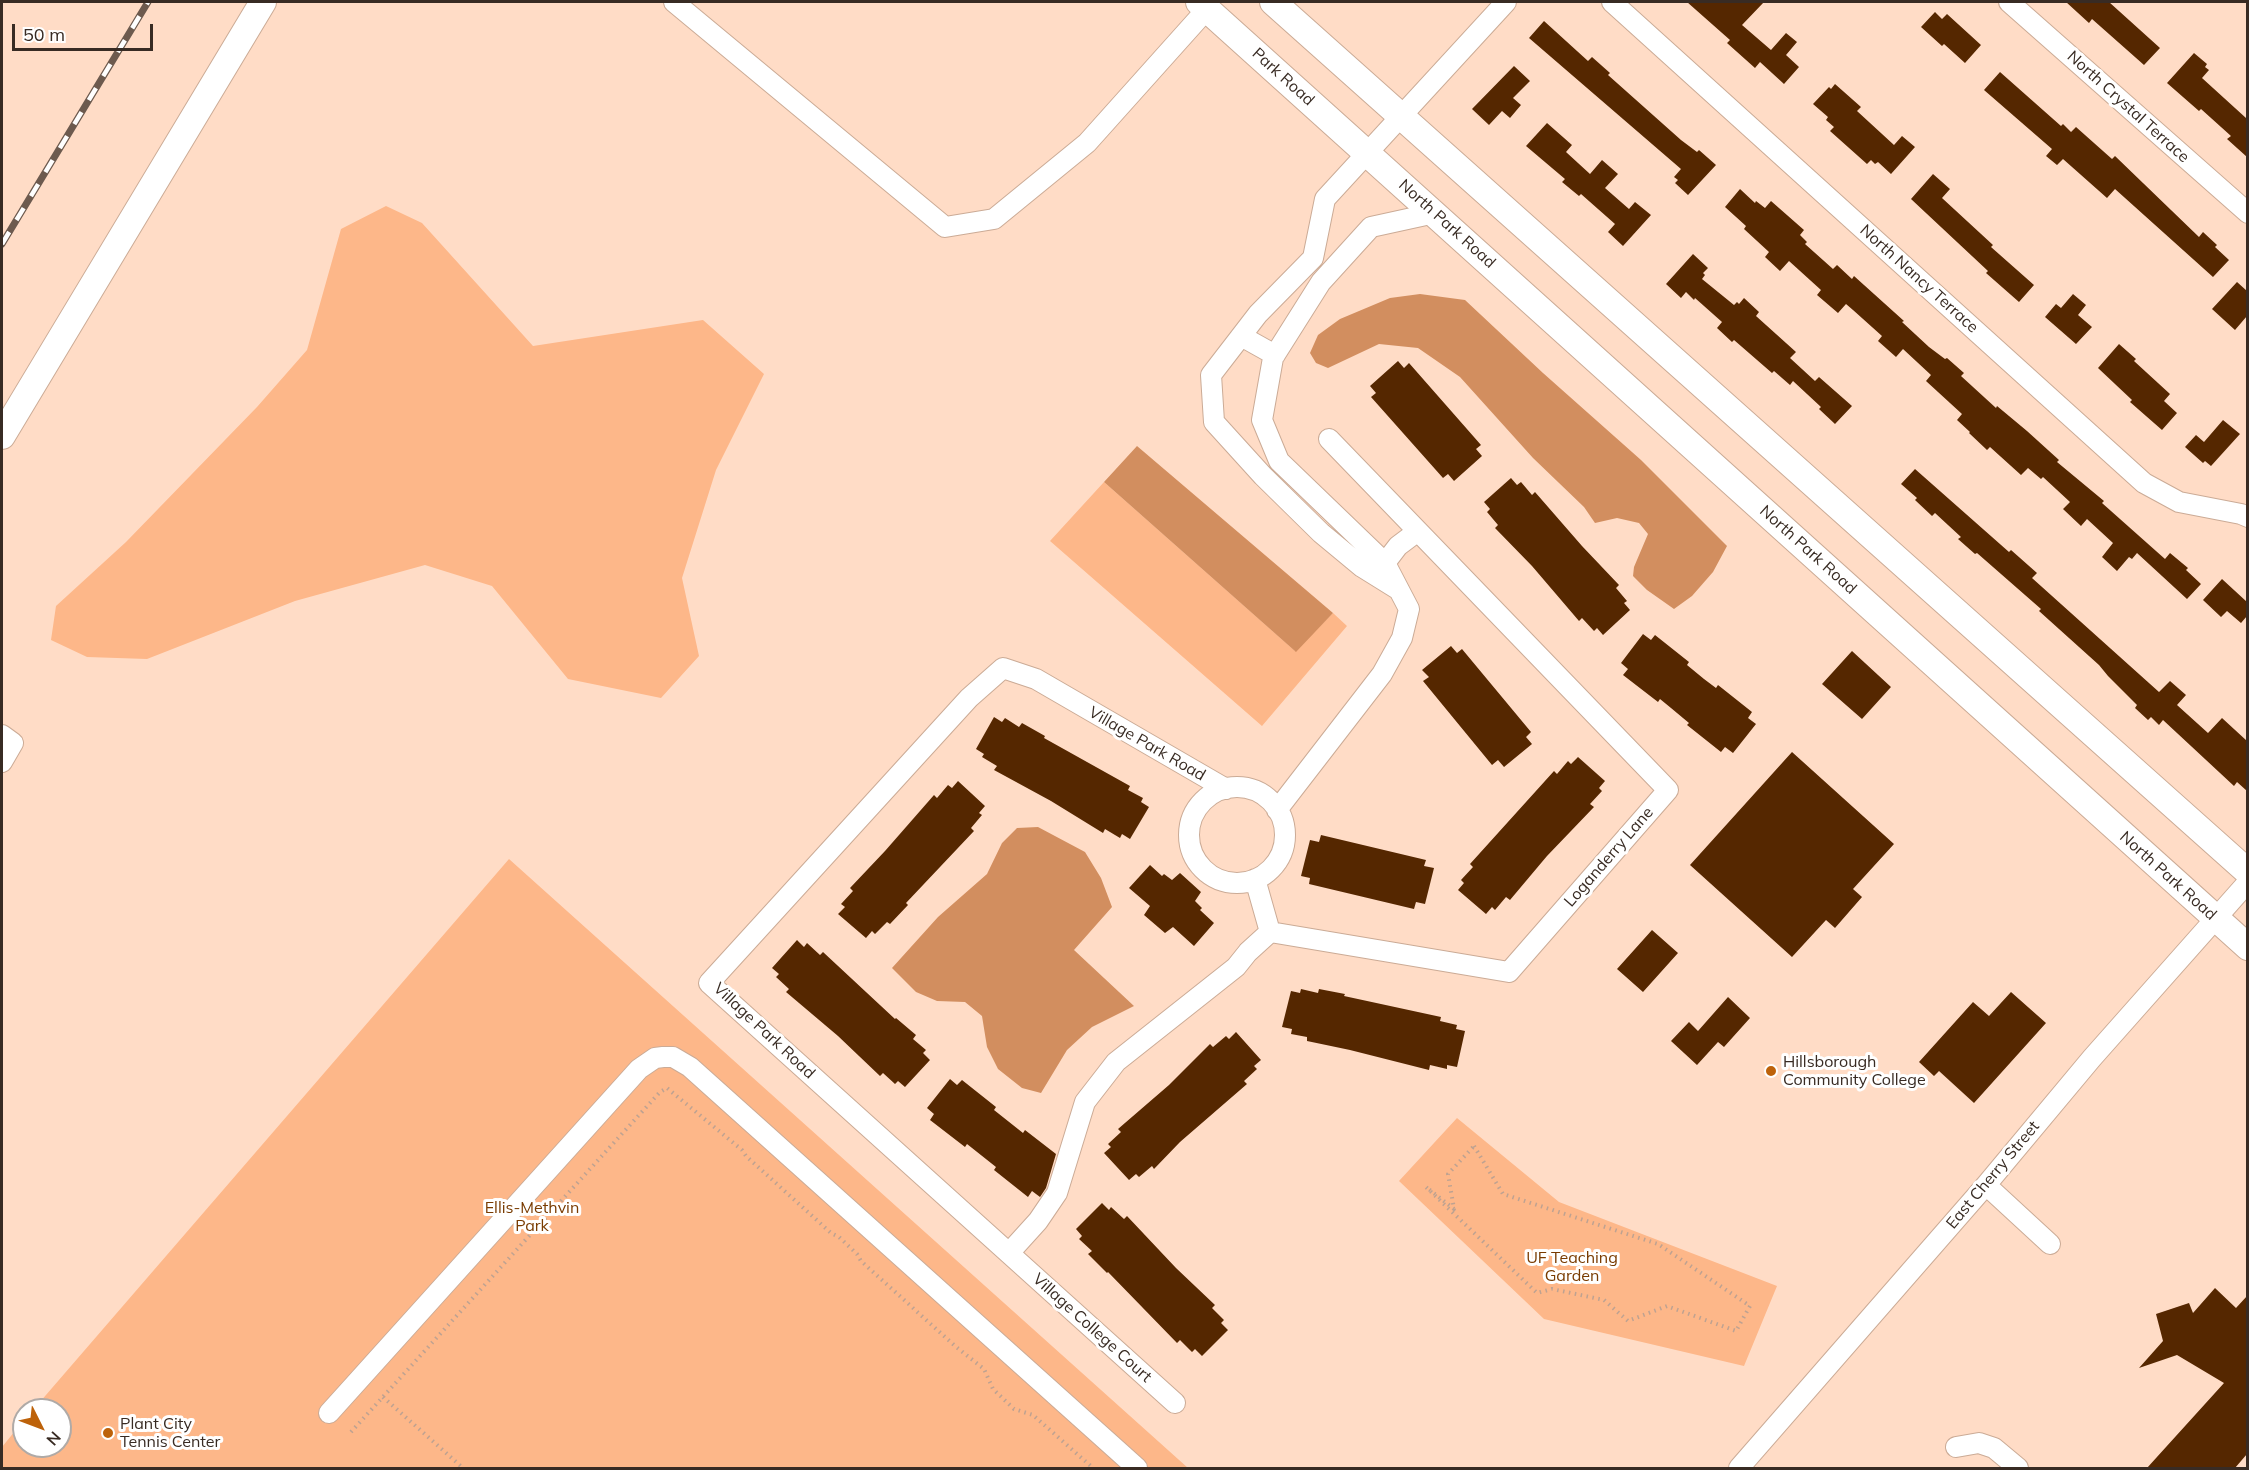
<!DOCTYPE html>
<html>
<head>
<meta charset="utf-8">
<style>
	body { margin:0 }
	#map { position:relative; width:2249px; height:1470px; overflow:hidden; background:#ffdcc6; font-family:Mulish,sans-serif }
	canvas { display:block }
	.frame { position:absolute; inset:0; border:3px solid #382b23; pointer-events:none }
	.north { position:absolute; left:12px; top:1398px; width:60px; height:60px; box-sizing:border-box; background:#fff; border:2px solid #afaaa7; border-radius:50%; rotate:132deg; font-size:16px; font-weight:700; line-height:24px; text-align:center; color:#382b23 }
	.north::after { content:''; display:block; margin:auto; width:21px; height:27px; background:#bd620a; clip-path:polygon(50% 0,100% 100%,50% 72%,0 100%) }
	.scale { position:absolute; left:12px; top:24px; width:141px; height:27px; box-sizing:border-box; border:3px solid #382b23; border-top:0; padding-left:8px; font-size:18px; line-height:21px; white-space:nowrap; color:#382b23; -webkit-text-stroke:4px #fff; paint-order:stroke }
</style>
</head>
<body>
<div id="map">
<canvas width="2249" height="1470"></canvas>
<div class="frame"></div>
<div class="north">N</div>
<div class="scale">50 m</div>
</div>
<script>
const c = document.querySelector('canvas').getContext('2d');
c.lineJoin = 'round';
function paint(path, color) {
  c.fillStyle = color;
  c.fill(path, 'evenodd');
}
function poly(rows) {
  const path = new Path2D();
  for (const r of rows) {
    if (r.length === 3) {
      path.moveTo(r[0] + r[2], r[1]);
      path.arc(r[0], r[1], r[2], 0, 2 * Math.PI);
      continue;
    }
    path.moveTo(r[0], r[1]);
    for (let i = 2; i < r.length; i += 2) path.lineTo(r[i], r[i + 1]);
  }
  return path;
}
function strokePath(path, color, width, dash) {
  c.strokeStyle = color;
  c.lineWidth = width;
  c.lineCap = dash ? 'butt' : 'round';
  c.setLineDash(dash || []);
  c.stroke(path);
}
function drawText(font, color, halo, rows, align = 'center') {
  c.font = font + ' Mulish,sans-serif';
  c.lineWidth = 6;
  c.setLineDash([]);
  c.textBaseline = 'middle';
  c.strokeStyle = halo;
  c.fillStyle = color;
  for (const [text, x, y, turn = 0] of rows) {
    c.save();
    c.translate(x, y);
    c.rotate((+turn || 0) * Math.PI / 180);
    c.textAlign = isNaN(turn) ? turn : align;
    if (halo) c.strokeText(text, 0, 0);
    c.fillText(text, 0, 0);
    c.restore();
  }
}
paint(poly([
	[386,206,422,223,533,346,703,320,764,374,716,470,682,578,699,656,661,698,568,679,492,586,425,565,295,601,147,659,87,657,51,640,56,606,126,542,257,407,307,350,341,229],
	[1104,482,1295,651,1333,613,1347,626,1262,726,1050,541],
	[509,859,1188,1468,2,1468,2,1447,24,1420,24,1446,60,1446,60,1410,33,1410],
	[1457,1118,1559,1202,1777,1286,1744,1366,1544,1319,1399,1181]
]), '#fdb789');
paint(poly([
	[1420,294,1465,300,1543,373,1641,460,1727,546,1713,572,1692,596,1674,609,1647,590,1633,576,1634,567,1648,534,1639,523,1617,518,1595,523,1584,507,1533,458,1460,377,1418,348,1379,344,1328,368,1316,363,1310,353,1318,335,1340,319,1390,298],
	[1137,446,1333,613,1296,652,1104,482],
	[1038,827,1085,852,1101,878,1112,907,1074,950,1134,1006,1092,1027,1067,1050,1041,1093,1022,1088,998,1069,987,1047,982,1016,965,1002,937,1001,916,992,892,968,938,917,987,874,1002,843,1017,828]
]), '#d28e5f');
paint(poly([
	[1687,2,1764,2,1742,25,1771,50,1786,33,1797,42,1786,55,1799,67,1784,84,1760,62,1755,68,1727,43,1730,40],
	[2066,2,2109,2,2160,48,2144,65,2092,19,2089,23],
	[1935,12,1942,19,1947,14,1981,45,1965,63,1944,44,1942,46,1921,27],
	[1544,21,1588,61,1592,57,1610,73,1608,75,1681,140,1697,152,1699,150,1716,165,1688,195,1675,183,1678,180,1674,177,1681,169,1529,38],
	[2194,53,2207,64,2205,67,2209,70,2202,78,2246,118,2247,117,2247,157,2227,139,2231,136,2201,109,2199,111,2167,83],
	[1514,66,1530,81,1513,98,1521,105,1510,118,1502,111,1489,125,1472,109],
	[2000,72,2061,126,2063,124,2071,132,2076,127,2112,159,2115,156,2199,237,2203,232,2217,245,2215,247,2229,260,2213,277,2115,189,2107,198,2063,159,2057,165,2046,156,2052,149,1984,90],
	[1835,84,1861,107,1857,111,1894,145,1902,136,1915,147,1891,174,1878,162,1875,164,1871,160,1867,164,1830,131,1834,127,1826,120,1828,117,1813,104,1829,87,1831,89],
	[1547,123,1572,145,1566,152,1590,174,1602,160,1618,174,1605,188,1629,209,1635,202,1651,215,1623,246,1608,232,1615,224,1581,194,1579,196,1562,182,1565,179,1526,146],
	[1933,174,1950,189,1942,198,1993,245,1991,247,2034,285,2019,302,1986,273,1988,271,1911,199],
	[1740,189,1755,203,1756,201,1765,208,1771,201,1804,230,1800,235,1807,242,1805,244,1833,269,1837,265,1852,279,1854,276,1904,321,1902,322,1929,347,1945,359,1947,358,1964,373,1961,376,1996,408,1997,406,2027,431,2059,460,2057,462,2104,501,2102,503,2165,559,2170,553,2188,568,2186,570,2201,584,2187,599,2137,553,2132,559,2129,557,2117,571,2102,557,2113,543,2087,519,2081,526,2063,509,2070,502,2043,477,2041,479,2028,468,2021,475,1990,447,1987,450,1969,433,1970,432,1957,420,1962,414,1926,381,1931,375,1903,349,1896,357,1878,341,1882,336,1853,310,1846,304,1838,313,1817,295,1821,290,1789,261,1780,271,1765,257,1769,252,1744,229,1746,226,1725,207],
	[1693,254,1708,268,1703,273,1705,275,1702,279,1734,305,1737,302,1739,304,1744,298,1759,312,1756,316,1796,352,1790,358,1815,381,1819,377,1852,406,1835,424,1819,409,1821,407,1793,381,1790,385,1774,371,1772,373,1734,340,1732,342,1717,328,1722,322,1695,298,1694,300,1686,292,1681,298,1666,284],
	[2237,282,2247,291,2247,316,2235,330,2212,309],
	[2073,294,2086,305,2078,315,2092,327,2076,344,2045,317,2056,304,2061,308],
	[2119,344,2136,359,2134,361,2170,394,2164,401,2177,413,2162,430,2130,402,2132,400,2098,368],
	[1398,361,1404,368,1409,363,1481,445,1476,449,1482,456,1454,481,1448,474,1443,478,1371,397,1376,393,1370,386],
	[2223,420,2240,434,2211,466,2205,461,2203,463,2185,447,2196,435,2204,442],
	[1915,469,2009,552,2011,550,2037,573,2032,578,2159,692,2170,681,2186,695,2177,705,2208,733,2222,718,2247,741,2247,791,2237,782,2234,786,2163,720,2159,725,2151,717,2148,720,2135,708,2137,705,2108,676,2099,665,2039,611,2041,609,1977,553,1975,554,1958,539,1961,537,1935,513,1932,516,1915,500,1917,498,1901,484],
	[1511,478,1517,485,1521,482,1532,495,1535,492,1582,546,1619,585,1616,588,1627,601,1624,603,1630,610,1603,635,1597,628,1594,631,1582,618,1579,621,1532,566,1495,528,1498,525,1487,512,1490,509,1484,502],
	[2222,579,2247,602,2247,616,2241,623,2227,611,2221,617,2203,600],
	[1643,634,1651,640,1655,635,1689,662,1687,665,1704,679,1716,688,1718,685,1752,712,1748,718,1756,724,1733,753,1725,747,1721,752,1687,725,1689,723,1671,708,1660,699,1658,702,1623,675,1628,669,1621,663],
	[1451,646,1457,653,1462,649,1531,732,1526,737,1532,744,1504,767,1498,760,1492,765,1423,681,1429,677,1422,670],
	[1852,651,1891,687,1862,719,1822,684],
	[994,717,1002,722,1005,718,1019,727,1022,723,1045,736,1044,738,1130,786,1128,790,1143,798,1141,802,1149,807,1130,839,1122,834,1120,838,1105,829,1103,833,1051,801,994,770,997,766,982,757,984,754,976,749],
	[1792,752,1894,844,1853,889,1862,897,1835,928,1826,920,1792,957,1690,865],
	[1578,757,1605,781,1599,788,1602,791,1590,804,1594,807,1547,856,1510,900,1506,897,1495,910,1492,907,1486,914,1458,890,1464,883,1461,880,1473,867,1470,864,1554,771,1557,774,1568,761,1571,764],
	[958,781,985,806,979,813,982,815,971,828,974,831,906,903,908,905,890,924,887,922,875,934,872,931,866,938,838,914,845,907,841,904,853,891,850,888,885,851,934,795,937,798,948,785,952,788],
	[1321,835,1426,860,1424,866,1434,868,1425,904,1416,902,1414,909,1309,884,1310,878,1301,876,1310,840,1319,842],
	[1150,865,1162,876,1164,874,1172,880,1180,873,1201,892,1195,901,1202,908,1200,910,1214,923,1194,946,1173,927,1165,933,1144,915,1150,906,1129,888],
	[1652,930,1678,953,1643,992,1617,969],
	[797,940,804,947,807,943,820,955,823,952,895,1019,896,1018,916,1035,913,1039,926,1050,923,1053,930,1060,905,1087,898,1081,895,1084,883,1073,880,1076,838,1036,786,992,789,989,776,977,779,974,772,968],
	[1301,989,1318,993,1319,989,1345,994,1344,996,1441,1017,1440,1021,1457,1025,1456,1029,1465,1031,1457,1067,1447,1065,1447,1069,1430,1065,1429,1070,1350,1050,1307,1041,1307,1037,1291,1034,1292,1029,1282,1027,1291,991,1300,993],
	[2011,992,2046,1023,1974,1103,1939,1071,1934,1076,1919,1062,1973,1002,1989,1016],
	[1728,997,1750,1018,1724,1047,1718,1042,1697,1065,1671,1041,1689,1022,1698,1031],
	[1236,1032,1261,1060,1254,1066,1257,1069,1244,1081,1247,1084,1180,1142,1154,1169,1152,1166,1139,1177,1136,1174,1129,1180,1104,1153,1111,1147,1108,1144,1121,1132,1118,1129,1169,1085,1210,1044,1213,1047,1226,1036,1229,1039],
	[950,1079,957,1085,962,1080,996,1107,994,1110,1023,1133,1025,1130,1056,1154,1046,1188,1040,1197,1032,1191,1028,1197,994,1170,996,1167,967,1144,965,1147,930,1120,934,1114,927,1108],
	[1102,1203,1109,1210,1111,1207,1124,1219,1127,1216,1176,1268,1215,1305,1212,1308,1224,1320,1221,1323,1228,1330,1202,1356,1195,1349,1192,1352,1180,1340,1177,1343,1108,1272,1107,1273,1088,1254,1092,1251,1079,1239,1082,1236,1076,1229],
	[2215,1288,2236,1308,2247,1296,2247,1454,2235,1468,2147,1468,2224,1383,2177,1355,2139,1368,2163,1341,2156,1314,2189,1303,2193,1313]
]), '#552700');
const minor = poly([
	[674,2,945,227,994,219,1087,143,1207,9],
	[1612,2,2144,483,2179,502,2241,514,2248,517],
	[2009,2,2248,213],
	[1241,336,1275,355],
	[1385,563,1398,546,1418,531],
	[1399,590,1362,567,1321,533,1263,476,1214,422,1211,375,1258,314,1313,258,1325,199,1506,2],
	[2,735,13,743,2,762],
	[1237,835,48],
	[1277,810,1382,674,1402,638,1409,609,1385,563,1279,461,1262,420,1273,358,1321,282,1371,227,1435,213],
	[1255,879,1270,932,1509,972,1668,790,1329,439],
	[1986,1185,2050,1244],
	[1009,1253,1038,1221,1057,1193,1085,1102,1116,1062,1236,967,1248,952,1270,932],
	[1175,1403,709,983,969,698,1003,668,1036,679,1226,789],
	[329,1413,639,1069,655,1058,663,1057,673,1057,690,1067,1137,1468],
	[1956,1447,1979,1443,1994,1448,2018,1468],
	[1739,1468,1986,1185,2092,1058,2248,882]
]);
const major = poly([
	[1199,2,2248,947],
	[1273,2,2248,872],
	[2,436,263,2]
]);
strokePath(minor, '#cbab96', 22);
strokePath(major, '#cbab96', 28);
strokePath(poly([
	[1474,1146,1503,1194,1658,1244,1750,1306,1736,1331,1667,1306,1628,1321,1604,1300,1552,1289,1537,1293,1426,1187,1454,1209,1448,1174,1474,1146],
	[383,1397,463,1468],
	[351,1432,660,1092,667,1088,742,1150,746,1156,831,1233,839,1237,857,1254,861,1261,955,1346,984,1369,993,1389,1014,1409,1033,1415,1093,1468]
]), '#bea291', 4, [1.5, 4.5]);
strokePath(minor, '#fff', 20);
strokePath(major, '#fff', 26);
const rail = poly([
	[2,244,148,2]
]);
strokePath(rail, '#6d5a4e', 7);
strokePath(rail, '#fff', 4.5, [14]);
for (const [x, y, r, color] of [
	[1771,1071,6,"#bd620a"],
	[108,1433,6,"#bd620a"]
]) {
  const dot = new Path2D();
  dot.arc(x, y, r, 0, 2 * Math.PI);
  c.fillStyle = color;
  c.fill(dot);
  strokePath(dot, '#fff', 2);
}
drawText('16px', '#382b23', '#fff', [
	["Park Road",1283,77,42],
	["North Crystal Terrace",2128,107,42],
	["North Park Road",1447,224,42],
	["North Nancy Terrace",1919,279,42],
	["North Park Road",1808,550,42],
	["Village Park Road",1147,744,30],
	["Loganderry Lane",1609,857,-49],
	["North Park Road",2168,876,42],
	["Village Park Road",764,1031,43],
	["East Cherry Street",1993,1175,-50],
	["Village College Court",1092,1328,42]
]);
drawText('16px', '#382b23', '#fff', [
	["Hillsborough",1783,1062],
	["Community College",1783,1080],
	["Plant City",120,1424],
	["Tennis Center",120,1442]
], 'left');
drawText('16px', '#793b00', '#fff', [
	["Ellis-Methvin",532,1208],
	["Park",532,1226],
	["UF Teaching",1572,1258],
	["Garden",1572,1276]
]);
</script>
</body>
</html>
